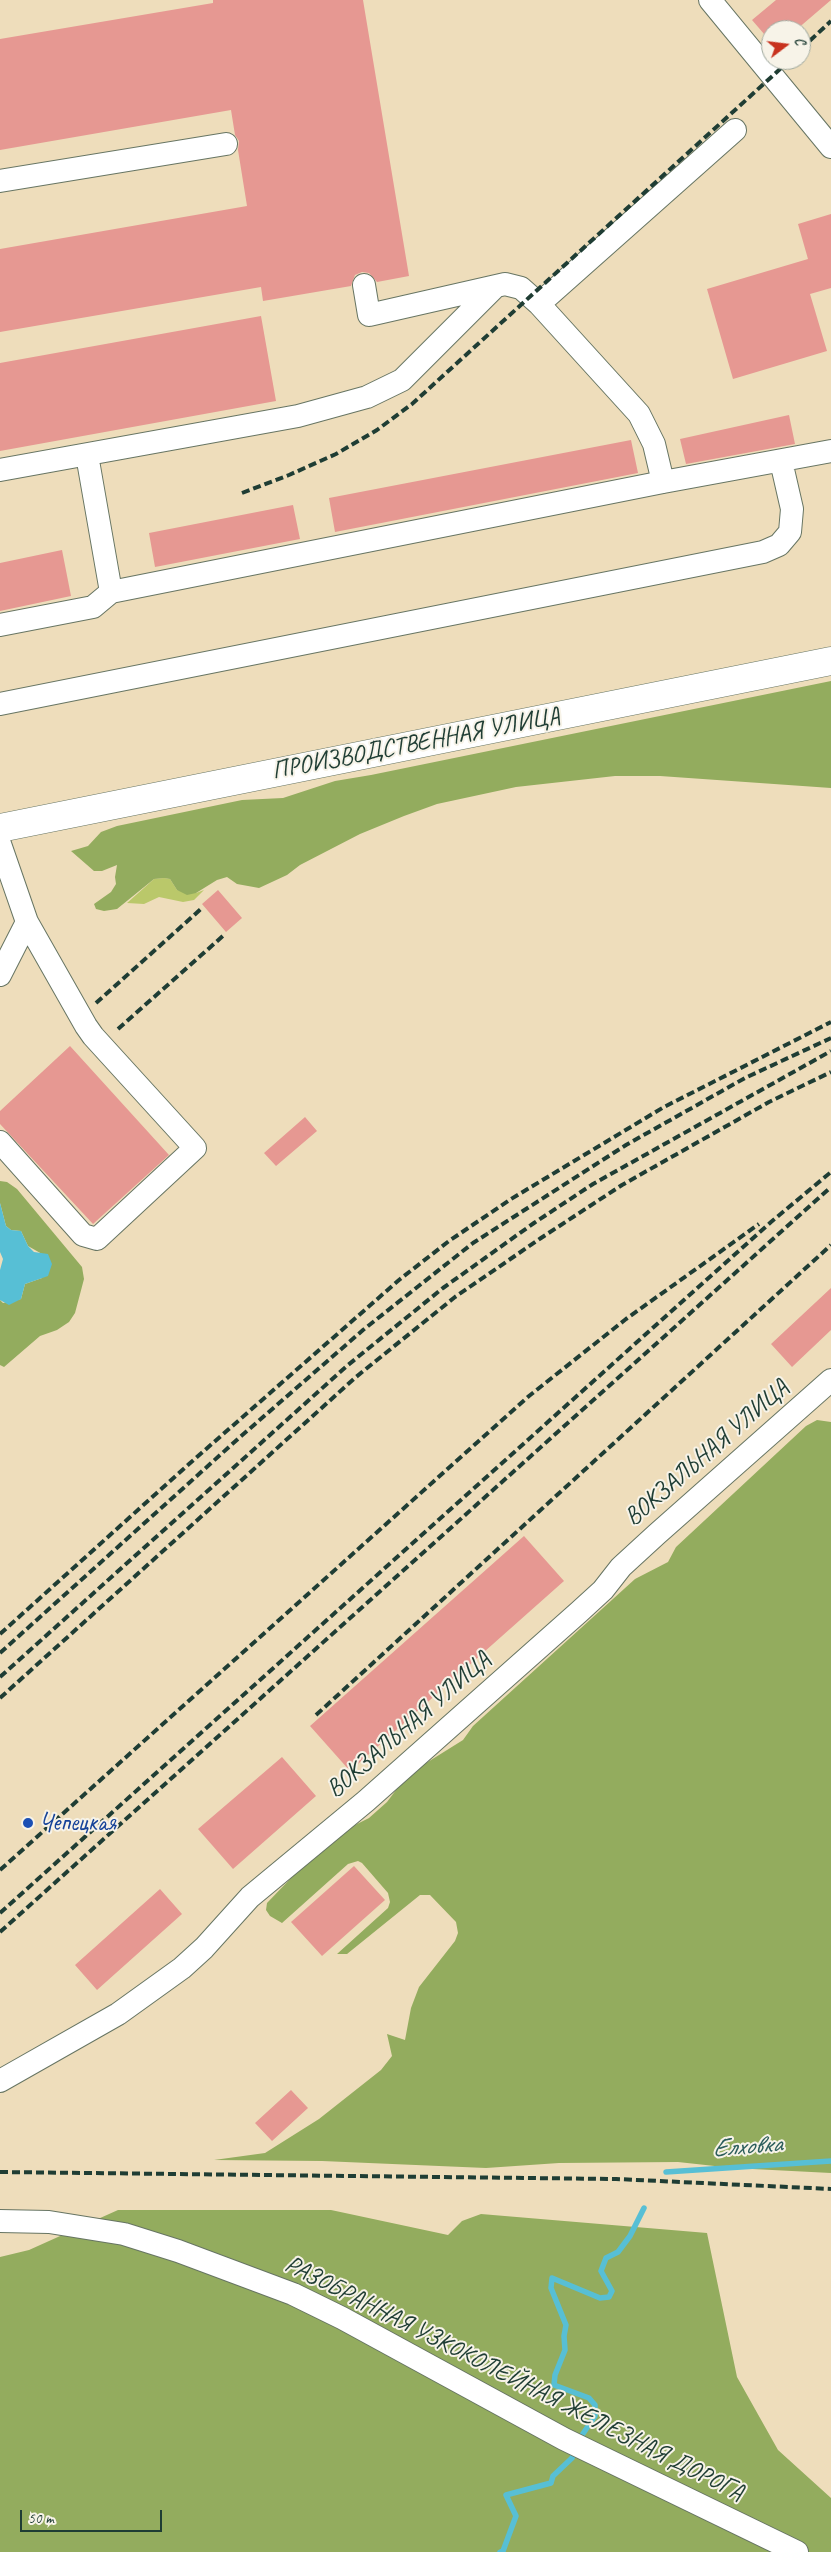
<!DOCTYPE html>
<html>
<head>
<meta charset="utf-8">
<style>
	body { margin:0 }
	#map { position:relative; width:831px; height:2552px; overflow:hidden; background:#edb; font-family:Caveat,sans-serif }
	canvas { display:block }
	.north { position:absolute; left:761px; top:20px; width:50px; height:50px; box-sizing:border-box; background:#f7f3e8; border:1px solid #a1aaa0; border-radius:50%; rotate:75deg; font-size:14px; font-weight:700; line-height:20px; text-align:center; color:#1f3d34 }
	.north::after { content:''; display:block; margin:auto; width:18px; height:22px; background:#c8321e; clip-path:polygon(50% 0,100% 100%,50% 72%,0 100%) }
	.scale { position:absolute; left:20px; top:2510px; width:142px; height:22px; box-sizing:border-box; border:2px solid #1f3d34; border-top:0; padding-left:6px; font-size:15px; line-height:18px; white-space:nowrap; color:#1f3d34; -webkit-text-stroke:4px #f7f3e8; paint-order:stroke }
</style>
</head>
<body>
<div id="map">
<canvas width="831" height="2552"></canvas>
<div class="north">С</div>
<div class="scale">50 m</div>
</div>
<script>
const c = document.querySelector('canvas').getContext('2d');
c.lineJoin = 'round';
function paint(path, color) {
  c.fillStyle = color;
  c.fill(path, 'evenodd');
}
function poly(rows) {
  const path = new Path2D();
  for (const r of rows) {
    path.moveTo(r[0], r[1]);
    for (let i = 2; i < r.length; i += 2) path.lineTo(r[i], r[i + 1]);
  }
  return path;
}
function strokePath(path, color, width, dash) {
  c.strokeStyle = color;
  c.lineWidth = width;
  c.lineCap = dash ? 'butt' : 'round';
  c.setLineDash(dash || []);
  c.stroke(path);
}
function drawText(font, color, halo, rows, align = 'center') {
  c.font = font + ' Caveat,sans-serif';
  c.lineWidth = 4;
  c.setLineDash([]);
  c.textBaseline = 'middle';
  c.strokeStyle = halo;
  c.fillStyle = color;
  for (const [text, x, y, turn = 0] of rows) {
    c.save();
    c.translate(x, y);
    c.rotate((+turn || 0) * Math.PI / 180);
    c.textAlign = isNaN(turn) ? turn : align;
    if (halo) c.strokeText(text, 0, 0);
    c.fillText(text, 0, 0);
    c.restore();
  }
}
paint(poly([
	[164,878,170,879,177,890,196,893,204,890,194,900,183,902,159,897,144,904,127,903,154,879]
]), '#bac86a');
paint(poly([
	[831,681,831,788,660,776,615,776,516,787,437,804,404,816,360,834,300,865,287,875,259,888,237,884,227,877,217,880,196,893,187,895,177,890,170,879,164,878,154,879,117,909,104,911,96,909,94,904,111,892,116,884,115,877,117,865,102,871,94,871,71,851,88,846,101,832,117,826,242,800,283,798,335,781,371,775],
	[0,1181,7,1182,17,1189,82,1267,84,1279,75,1313,69,1322,57,1330,40,1336,4,1367,0,1365,0,1300,3,1303,21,1299,25,1284,42,1278,42,1254,28,1246,21,1231,11,1230,6,1226,0,1203],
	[817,1420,831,1422,831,2173,733,2168,678,2162,559,2163,486,2168,322,2161,214,2160,265,2153,319,2119,381,2070,392,2056,387,2034,405,2040,411,2008,419,1987,455,1941,458,1933,456,1922,430,1895,420,1895,347,1954,337,1954,388,1908,390,1902,388,1893,362,1863,358,1861,348,1864,282,1923,270,1916,266,1910,267,1903,295,1874,343,1831,369,1818,387,1802,399,1786,423,1765,463,1740,473,1726,635,1579,668,1562,676,1547,806,1426],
	[118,2210,331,2210,448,2235,462,2221,481,2214,707,2233,737,2377,778,2450,831,2498,831,2552,0,2552,0,2257,29,2250]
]), '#93ac5e');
paint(poly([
	[0,1203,6,1226,11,1230,21,1231,28,1246,34,1252,48,1254,52,1264,48,1276,25,1284,21,1299,9,1305,0,1300,0,1270,3,1259,0,1252]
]), '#57bfd5');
strokePath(poly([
	[666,2172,831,2161],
	[578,2441,595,2416,595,2405,589,2398,554,2385,555,2375,565,2350,564,2336,566,2325,551,2288,552,2278,600,2298,609,2297,612,2291,601,2271,606,2258,618,2252,630,2236,644,2208],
	[500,2552,503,2551,516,2516,506,2495,551,2483,553,2476,572,2458,575,2450]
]), '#57bfd5', 5.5);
paint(poly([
	[213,0,363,0,409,276,377,282,369,273,362,272,355,275,351,286,263,301,261,287,0,332,0,249,247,206,238,150,239,141,235,135,231,110,0,150,0,39,213,3],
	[776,0,831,0,796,30,771,30,771,42,752,20],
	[831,214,831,288,810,294,827,351,733,379,707,289,808,259,798,224],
	[261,316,276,401,0,451,0,363],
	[789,415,795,444,686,464,680,439],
	[631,440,638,473,335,532,329,498],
	[293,505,300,539,155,567,149,533],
	[62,550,71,596,0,611,0,563],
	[218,890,242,918,226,932,202,904],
	[70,1046,169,1155,93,1224,0,1124,0,1111],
	[305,1117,317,1131,276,1166,264,1153],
	[831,1288,831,1330,792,1367,771,1344],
	[524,1536,564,1581,350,1771,310,1726],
	[282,1757,316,1796,233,1869,198,1829],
	[354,1866,385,1900,322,1956,291,1922],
	[160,1889,182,1914,97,1990,75,1965],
	[291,2090,308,2108,272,2141,255,2123]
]), '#e69892');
const minor = poly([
	[710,0,831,147],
	[0,181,226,144],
	[364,285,369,315,505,284,521,288,539,304,639,414,654,444,663,482],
	[539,304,735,130],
	[87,455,111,592],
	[0,470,298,416,367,397,402,380,495,287],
	[0,625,93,607,111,592,663,482,831,451],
	[0,704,763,552,779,545,790,532,792,509,781,461],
	[0,844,27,922,86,1026,93,1036,195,1148,97,1239,83,1235,0,1142],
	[0,975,27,922],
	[0,2081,118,2014,182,1968,204,1948,250,1897,366,1801,579,1612,603,1590,621,1567,657,1534,831,1380],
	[0,2221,49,2222,124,2234,178,2251,293,2294,342,2318,564,2439,797,2552]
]);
const major = poly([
	[0,828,831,661]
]);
strokePath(minor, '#677563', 24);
strokePath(major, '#677563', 29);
strokePath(minor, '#fff', 22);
strokePath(major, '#fff', 28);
strokePath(poly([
	[801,49,831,21],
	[242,493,289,475,336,454,377,430,412,404,790,60],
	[96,1003,202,908],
	[118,1029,224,935],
	[0,1634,189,1464,399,1280,449,1241,511,1199,664,1107,831,1022],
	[0,1653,239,1438,363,1330,473,1243,626,1145,745,1078,831,1038],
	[0,1677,348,1365,443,1288,534,1223,593,1184,831,1051],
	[0,1698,356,1377,455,1297,541,1238,622,1185,769,1102,831,1072],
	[316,1715,831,1245],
	[0,1870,529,1396,626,1319,759,1224],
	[0,1913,771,1222,831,1172],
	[0,1932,831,1187],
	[0,2172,616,2179,831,2189]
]), '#1f3d34', 4, [8, 4]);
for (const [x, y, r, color] of [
	[28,1823,6,"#1a4fb4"]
]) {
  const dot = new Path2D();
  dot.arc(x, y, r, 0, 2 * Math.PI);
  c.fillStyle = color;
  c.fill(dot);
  strokePath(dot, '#f7f3e8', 2);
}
drawText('25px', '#1f3d34', '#f7f3e8', [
	["ПРОИЗВОДСТВЕННАЯ УЛИЦА",416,744,-11],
	["ВОКЗАЛЬНАЯ УЛИЦА",707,1453,-41],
	["ВОКЗАЛЬНАЯ УЛИЦА",409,1725,-41],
	["РАЗОБРАННАЯ УЗКОКОЛЕЙНАЯ ЖЕЛЕЗНАЯ ДОРОГА",514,2379,27]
]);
drawText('25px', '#164399', '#f7f3e8', [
	["Чепецкая",39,1823]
], 'left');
drawText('italic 26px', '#2d5e5c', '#f7f3e8', [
	["Елховка",747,2147,-4]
]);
</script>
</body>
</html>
